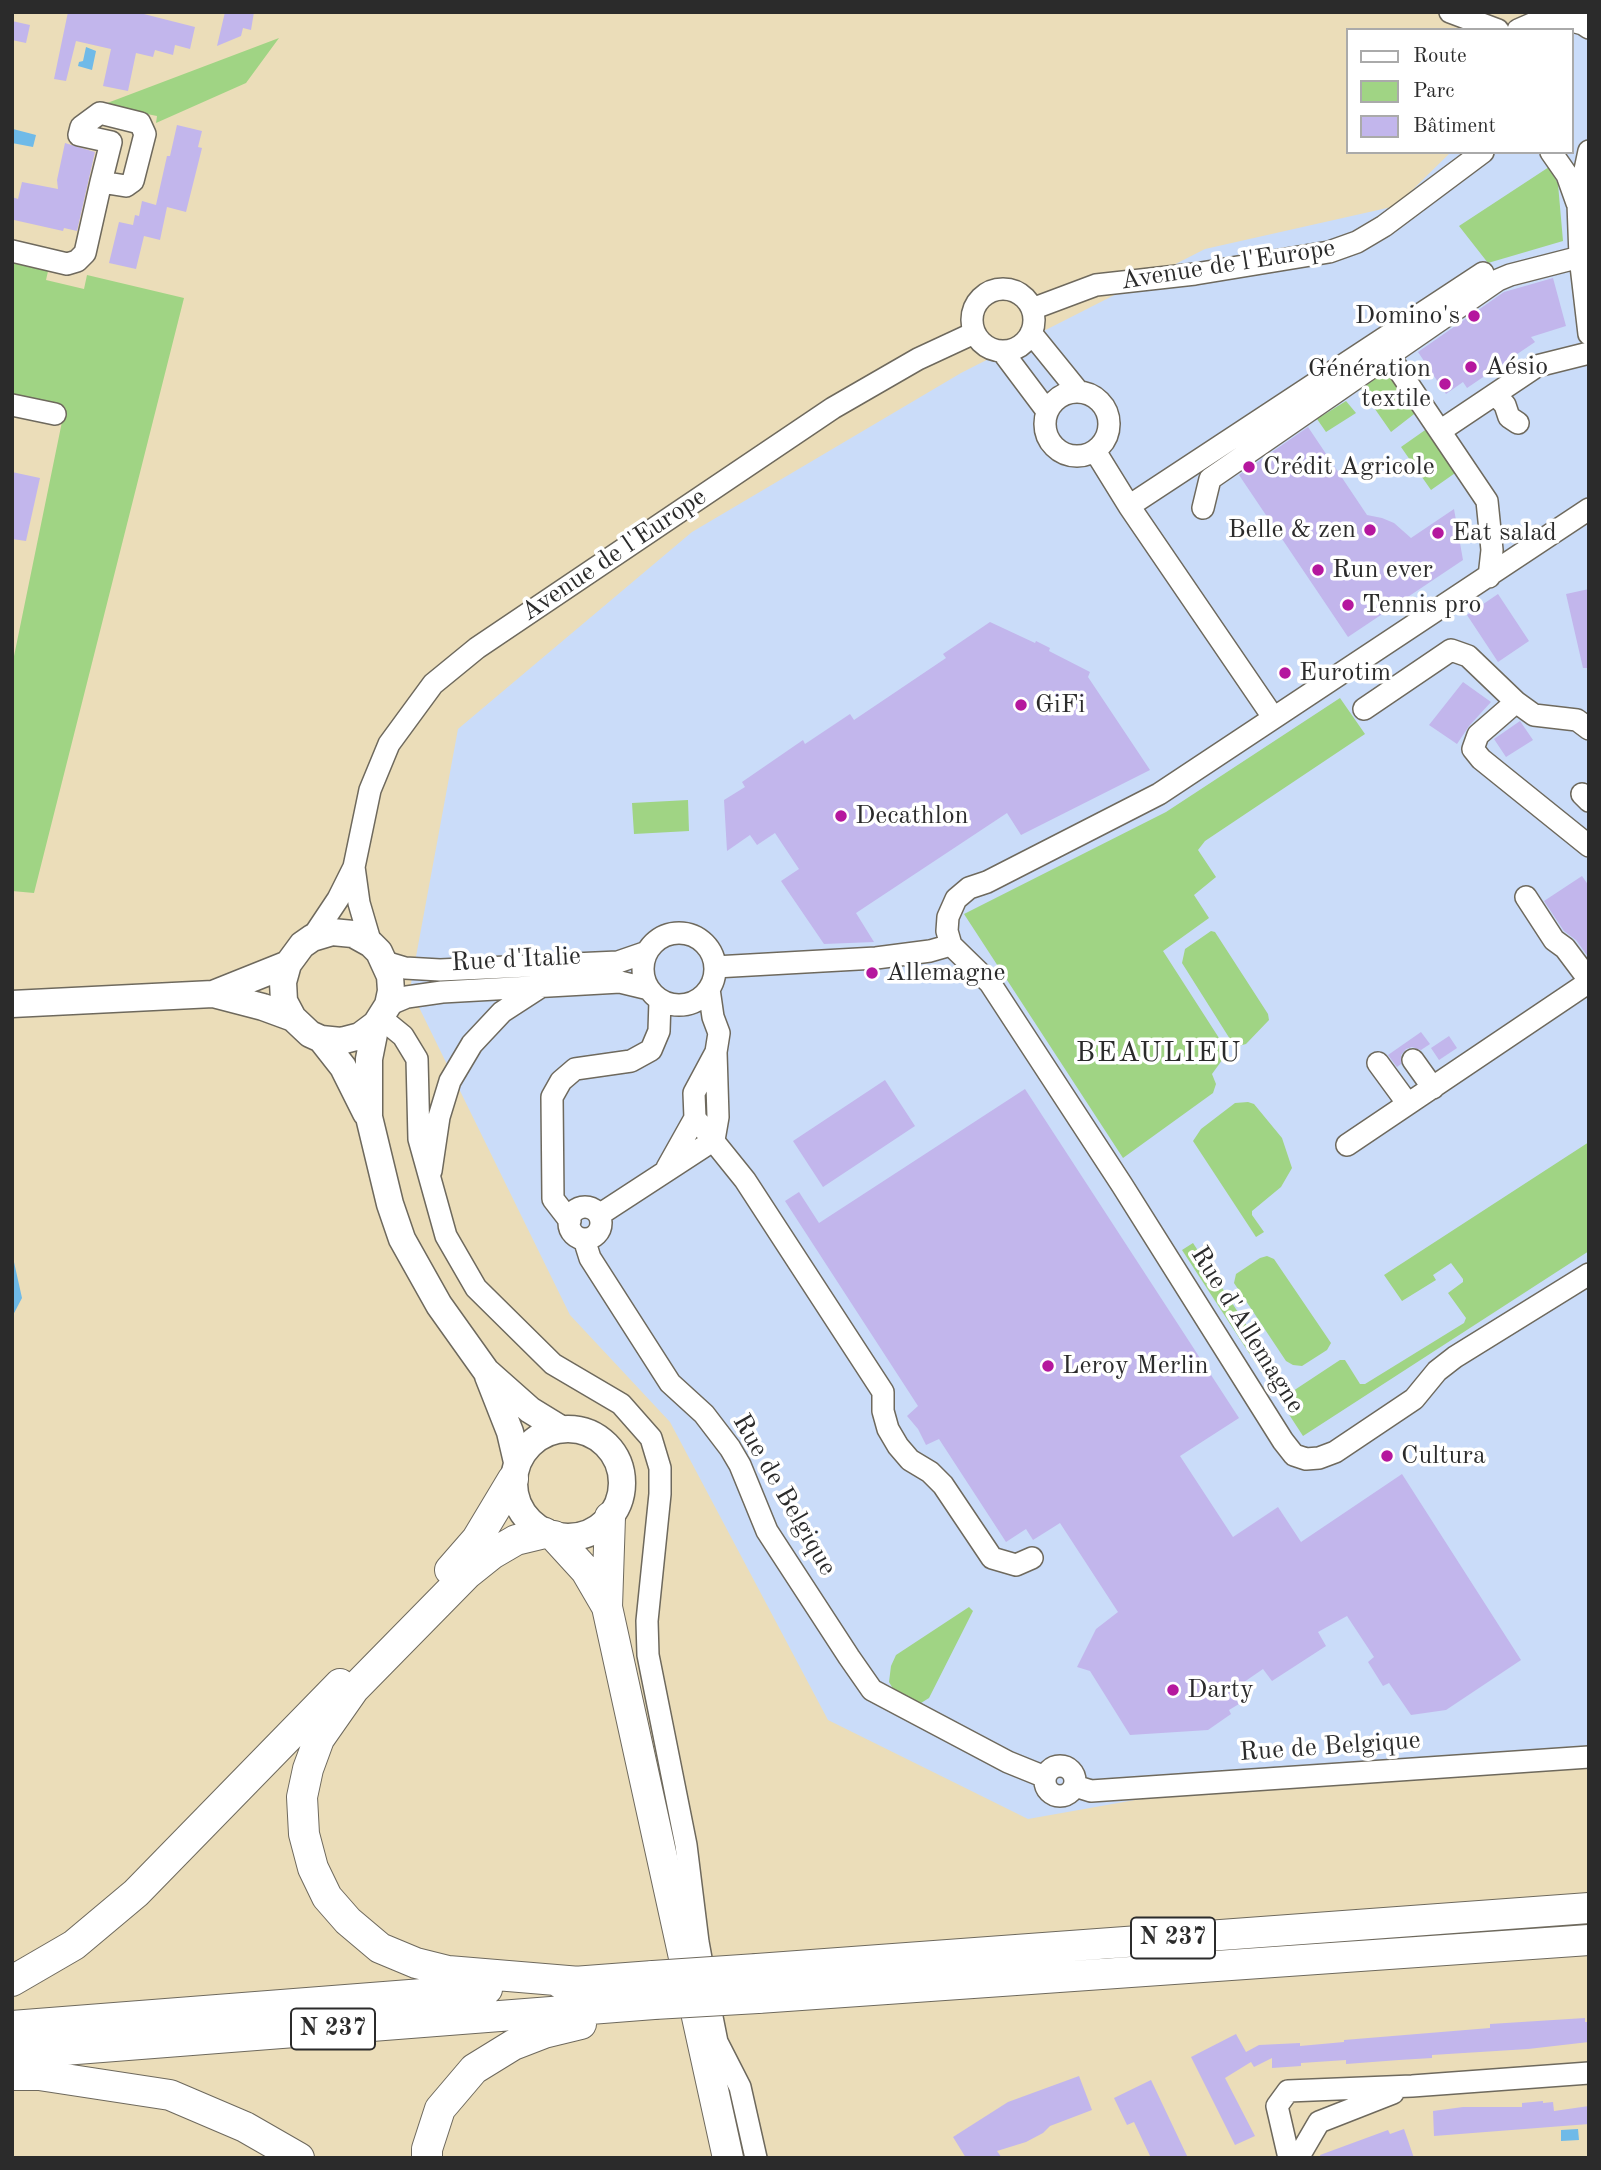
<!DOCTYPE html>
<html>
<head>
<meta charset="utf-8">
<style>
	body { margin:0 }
	#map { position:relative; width:1601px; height:2170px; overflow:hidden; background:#ebddb9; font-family:"Old Standard TT",serif }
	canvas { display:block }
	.frame { position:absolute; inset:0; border:14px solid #2b2b2b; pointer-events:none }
	.legend { position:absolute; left:1346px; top:28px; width:228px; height:126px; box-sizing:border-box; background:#fff; border:2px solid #aaa; margin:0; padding:9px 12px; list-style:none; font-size:21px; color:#2b2b2b }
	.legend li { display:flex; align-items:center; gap:14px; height:35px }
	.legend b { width:35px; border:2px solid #aaa }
</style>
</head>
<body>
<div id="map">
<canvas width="1601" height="2170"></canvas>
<div class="frame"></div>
<ul class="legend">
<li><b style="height:9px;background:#fff"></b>Route</li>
<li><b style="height:19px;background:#a0d484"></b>Parc</li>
<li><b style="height:19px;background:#c2b6ec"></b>Bâtiment</li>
</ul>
</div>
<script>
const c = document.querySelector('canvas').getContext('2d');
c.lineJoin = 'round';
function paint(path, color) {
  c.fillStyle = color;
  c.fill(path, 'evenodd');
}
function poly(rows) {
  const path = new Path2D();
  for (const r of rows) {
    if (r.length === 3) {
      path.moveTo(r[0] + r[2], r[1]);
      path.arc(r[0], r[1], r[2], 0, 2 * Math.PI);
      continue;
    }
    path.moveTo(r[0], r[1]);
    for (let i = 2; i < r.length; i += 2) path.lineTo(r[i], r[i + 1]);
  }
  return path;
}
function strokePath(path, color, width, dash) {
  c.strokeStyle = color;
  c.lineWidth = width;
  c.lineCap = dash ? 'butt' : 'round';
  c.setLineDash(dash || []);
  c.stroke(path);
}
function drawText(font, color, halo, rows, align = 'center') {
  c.font = font + ' "Old Standard TT",serif';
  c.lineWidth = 7;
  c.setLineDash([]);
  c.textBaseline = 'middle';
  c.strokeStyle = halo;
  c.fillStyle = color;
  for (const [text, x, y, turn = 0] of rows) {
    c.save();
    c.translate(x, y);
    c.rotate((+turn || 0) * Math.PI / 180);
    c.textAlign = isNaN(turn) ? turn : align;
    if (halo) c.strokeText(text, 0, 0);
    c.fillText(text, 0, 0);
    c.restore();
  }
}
paint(poly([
	[1545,12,1589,12,1589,1750,1163,1795,1028,1819,828,1720,670,1422,570,1315,410,989,458,729,692,532,961,373,1205,249,1396,206,1451,152,1571,152,1571,30,1534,30]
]), '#cadcf9');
paint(poly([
	[279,38,246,83,156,123,157,116,102,105],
	[1549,167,1558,184,1563,241,1488,263,1459,226],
	[12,260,49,267,46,280,84,289,87,275,184,298,34,893,12,891,12,666,65,407,12,395],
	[1389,369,1418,411,1391,432,1361,389],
	[1346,401,1356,413,1326,432,1317,419],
	[1428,428,1458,471,1431,490,1401,447],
	[1340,698,1365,734,1205,841,1198,850,1216,877,1194,895,1209,918,1163,951,1228,1052,1212,1074,1216,1084,1213,1093,1123,1158,964,914,1166,812],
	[688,800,689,831,634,834,632,803],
	[1211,931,1215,932,1268,1014,1269,1020,1246,1044,1235,1047,1182,963,1185,949],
	[1248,1102,1254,1104,1282,1138,1292,1168,1281,1187,1252,1211,1252,1215,1264,1232,1256,1237,1193,1141,1201,1129,1235,1103],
	[1589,1142,1589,1251,1303,1436,1182,1250,1193,1243,1288,1389,1293,1391,1340,1360,1345,1360,1360,1384,1365,1384,1464,1323,1466,1318,1448,1293,1463,1282,1463,1279,1451,1263,1433,1275,1436,1280,1402,1301,1384,1275],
	[1267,1256,1274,1259,1331,1343,1327,1350,1302,1366,1293,1365,1286,1361,1234,1283,1236,1274,1260,1258],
	[969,1607,973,1611,929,1698,921,1703,895,1692,889,1682,891,1666,896,1655]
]), '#a0d484');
paint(poly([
	[86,47,96,51,92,70,78,66,79,62,83,61],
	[13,129,36,135,33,147,12,143],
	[12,1253,22,1298,12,1317],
	[1578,2129,1579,2140,1561,2141,1561,2130]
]), '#6fbae8');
paint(poly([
	[68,12,136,12,195,27,190,49,175,45,173,55,155,50,153,57,136,53,128,91,103,86,111,49,76,41,66,81,54,79],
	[225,12,254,12,251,30,243,28,241,36,217,46],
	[12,21,30,25,26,43,12,40],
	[177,125,202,131,198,147,202,148,186,212,167,207,160,240,144,236,136,269,109,263,119,222,133,225,135,215,139,216,142,201,156,205,167,156,170,156],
	[65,143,95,152,77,231,64,228,63,231,14,220,12,197,18,199,22,182,58,189,57,180],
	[1553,278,1566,326,1531,337,1535,342,1467,388,1463,382,1446,394,1418,352,1504,292],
	[1308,427,1367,515,1382,518,1394,523,1411,538,1454,509,1463,560,1348,637,1239,475],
	[12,472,40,478,26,541,12,539],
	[1589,589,1589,668,1583,668,1566,594],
	[1498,594,1529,641,1498,662,1467,615],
	[990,622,1035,643,1036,641,1050,648,1049,651,1090,672,1088,677,1150,770,1021,835,1007,813,856,913,874,942,824,944,781,881,799,869,775,833,757,845,750,835,727,851,724,800,745,787,742,782,803,740,805,744,850,714,854,720,946,658,943,654],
	[1463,682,1491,702,1469,726,1457,744,1429,725],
	[1520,721,1533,740,1506,757,1494,739],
	[1582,876,1589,886,1589,958,1576,940,1564,931,1544,901],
	[1421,1032,1430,1044,1421,1050,1412,1047,1406,1049,1401,1055,1401,1064,1397,1067,1388,1055],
	[1449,1036,1457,1048,1439,1060,1431,1048],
	[885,1080,915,1126,823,1187,793,1141],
	[1025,1089,1239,1418,1180,1456,1233,1537,1278,1507,1301,1542,1402,1474,1521,1660,1446,1710,1411,1715,1389,1683,1383,1686,1368,1662,1374,1657,1347,1616,1318,1632,1326,1646,1272,1681,1263,1669,1231,1691,1239,1704,1229,1710,1231,1714,1208,1730,1130,1735,1090,1671,1077,1667,1096,1629,1118,1612,1060,1523,1033,1540,1026,1529,1006,1542,939,1439,926,1445,918,1429,907,1416,918,1406,785,1201,799,1192,819,1223],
	[1585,2018,1585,2022,1589,2022,1589,2042,1528,2049,1432,2055,1432,2058,1399,2060,1346,2064,1346,2060,1301,2063,1301,2066,1272,2068,1272,2058,1254,2067,1251,2062,1225,2078,1255,2136,1235,2145,1191,2057,1236,2034,1246,2052,1259,2045,1300,2043,1300,2046,1344,2042,1344,2040,1490,2028,1490,2024],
	[1079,2076,1092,2110,1050,2126,1043,2133,1026,2142,997,2151,1002,2158,966,2158,953,2137,1008,2102],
	[1151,2080,1188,2158,1151,2158,1134,2122,1127,2125,1114,2098],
	[1543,2101,1543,2103,1553,2102,1554,2111,1589,2106,1589,2124,1434,2136,1433,2111,1463,2107,1522,2107,1522,2103],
	[1404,2129,1414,2158,1321,2158,1320,2155,1388,2130,1390,2134]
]), '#c2b6ec');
const minor = poly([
	[1450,12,1498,30],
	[1518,30,1541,20,1561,18,1583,24,1589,28],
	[1589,151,1578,203,1580,257,1589,334],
	[1551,152,1567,175,1577,203],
	[12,251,67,264,77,261,85,253,101,182,111,142,79,135,81,127,100,113,140,123,145,134,133,181,126,186,101,182],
	[1003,320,31],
	[1032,309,1096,285,1195,274,1329,252,1357,242,1384,226,1483,152],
	[1031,333,1078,391],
	[1002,351,1047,411],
	[1390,357,1487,501,1492,550,1489,577],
	[1077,424,32],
	[1495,394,1505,405,1509,417,1518,423],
	[12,405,55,414],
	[1440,431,1537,366,1589,353],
	[1095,451,1129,506,1273,717],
	[1129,506,1483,273],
	[1203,508,1210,479,1498,280,1510,275,1580,257],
	[1516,702,1478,735,1473,749,1481,759,1589,846],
	[1364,709,1451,650,1468,656,1516,702,1534,715,1577,720,1589,729],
	[1582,794,1589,801],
	[354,867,359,903,371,944],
	[1526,897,1554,940,1565,948,1589,980],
	[679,969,36],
	[312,938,338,899,354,867,370,790,389,744,433,684,477,648,833,408,918,359,974,333],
	[951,945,990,983,1122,1185,1283,1441,1294,1455,1306,1459,1319,1458,1335,1452,1414,1399,1437,1371,1455,1357,1589,1274],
	[951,945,947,931,948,917,956,899,969,888,987,882,1159,794,1589,509],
	[385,962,405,968,440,970,618,962,647,952],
	[715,967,876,958,930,951,951,945],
	[388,1005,407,997,442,992,620,982,649,989],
	[381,1018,403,1036,417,1059,419,1139,446,1236,476,1288,553,1364,621,1404,651,1438,660,1468,660,1494,647,1621,648,1655,686,1845,698,1942,706,1986],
	[716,1052,694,1093,695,1118,745,1180,883,1392,883,1411,888,1429,898,1446,910,1460,930,1472,943,1485,992,1558,1016,1565,1032,1558],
	[1413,1060,1433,1088],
	[1378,1063,1408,1104],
	[1347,1145,1589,982],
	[667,1168,695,1118],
	[431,1171,439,1117,450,1081,472,1044,502,1012,539,988],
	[585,1223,16],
	[599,1215,714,1140,718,1117,716,1052,719,1033,713,1017,709,989],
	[570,1221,553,1199,552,1097,561,1081,575,1069,631,1061,651,1050,659,1031,660,1000],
	[584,1239,590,1258,670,1383,704,1414,730,1448,740,1465,767,1531,849,1657,872,1690,1008,1762,1045,1777],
	[1060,1781,15],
	[1075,1786,1091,1791,1589,1757],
	[712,2017,717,2042,740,2087,756,2158],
	[1289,2158,1277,2106,1288,2091,1412,2086,1589,2073],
	[1298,2158,1319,2122,1393,2093]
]);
const major = poly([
	[213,994,288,964],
	[12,1004,213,994,263,1007,293,1018,310,1034,321,1039,341,1041,360,1036,376,1024,388,1005,391,991,390,976,379,952,371,944,353,934,332,932,312,938,302,945,288,964,283,982,284,1001,293,1018],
	[376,1024,369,1059,369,1117,390,1204,402,1239,439,1305,486,1371,530,1410,561,1429],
	[321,1039,343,1067,366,1113],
	[488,1376,510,1432,517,1462],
	[568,1483,54]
]);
const highway = poly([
	[610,1517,607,1607,728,2158],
	[545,1533,516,1540,492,1554,467,1574,354,1689,319,1739,308,1769,302,1797,304,1834,313,1868,327,1897,348,1921,380,1948,416,1963,448,1971,580,1982],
	[554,1536,586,1571,607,1607],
	[450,1570,477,1539,513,1479],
	[757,1969,1589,1908],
	[12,1981,74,1945,136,1893,340,1684],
	[560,1983,653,1976],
	[758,1998,1589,1940],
	[12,2026,487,1989],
	[12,2054,654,2004],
	[12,2075,39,2075,170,2095,245,2127,299,2158],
	[427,2158,427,2149,440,2109,474,2069,513,2045,544,2033,581,2024]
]);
strokePath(minor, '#6e695d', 24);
strokePath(major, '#6e695d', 29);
strokePath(highway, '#6e695d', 32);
strokePath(minor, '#fff', 21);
strokePath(major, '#fff', 26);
strokePath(highway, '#fff', 30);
const highwayBridge = poly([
	[653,1976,757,1969],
	[654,2004,758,1998]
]);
strokePath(highwayBridge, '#6e695d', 32, []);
strokePath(highwayBridge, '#fff', 30);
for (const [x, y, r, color] of [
	[1474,316,7,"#b5179e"],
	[1471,367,7,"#b5179e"],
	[1445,384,7,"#b5179e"],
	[1249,467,7,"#b5179e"],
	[1370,530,7,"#b5179e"],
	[1438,533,7,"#b5179e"],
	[1318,570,7,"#b5179e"],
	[1348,605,7,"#b5179e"],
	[1285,673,7,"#b5179e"],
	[1021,705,7,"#b5179e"],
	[841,816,7,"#b5179e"],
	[872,973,7,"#b5179e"],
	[1048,1366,7,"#b5179e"],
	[1387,1456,7,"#b5179e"],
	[1173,1690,7,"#b5179e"]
]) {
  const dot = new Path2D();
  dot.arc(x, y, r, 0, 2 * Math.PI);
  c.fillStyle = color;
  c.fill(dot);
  strokePath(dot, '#fff', 2.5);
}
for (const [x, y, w] of [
	[1173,1938,84],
	[333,2029,84]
]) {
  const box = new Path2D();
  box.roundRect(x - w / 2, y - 20.5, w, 41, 5);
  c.fillStyle = '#fff';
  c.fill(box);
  strokePath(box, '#2b2b2b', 2);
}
drawText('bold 24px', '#2b2b2b', null, [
	["N 237",1173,1938],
	["N 237",333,2029]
]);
drawText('26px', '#2b2b2b', '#fff', [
	["Avenue de l'Europe",1228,265,-9],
	["Avenue de l'Europe",614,555,-34],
	["Rue d'Italie",516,960,-3],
	["Rue d'Allemagne",1247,1330,58],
	["Rue de Belgique",784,1495,60],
	["Rue de Belgique",1330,1747,-4]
]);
drawText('26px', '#2b2b2b', '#fff', [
	["Domino's",1460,316,"right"],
	["Aésio",1485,367],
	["Génération",1431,369,"right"],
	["textile",1431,399,"right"],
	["Crédit Agricole",1263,467],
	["Belle & zen",1356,530,"right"],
	["Eat salad",1452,533],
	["Run ever",1332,570],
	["Tennis pro",1362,605],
	["Eurotim",1299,673],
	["GiFi",1035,705],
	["Decathlon",855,816],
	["Allemagne",886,973],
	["Leroy Merlin",1062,1366],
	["Cultura",1401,1456],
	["Darty",1187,1690]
], 'left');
c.letterSpacing = '2px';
drawText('28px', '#2b2b2b', '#fff', [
	["BEAULIEU",1159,1054]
]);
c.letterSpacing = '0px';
</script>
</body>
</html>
